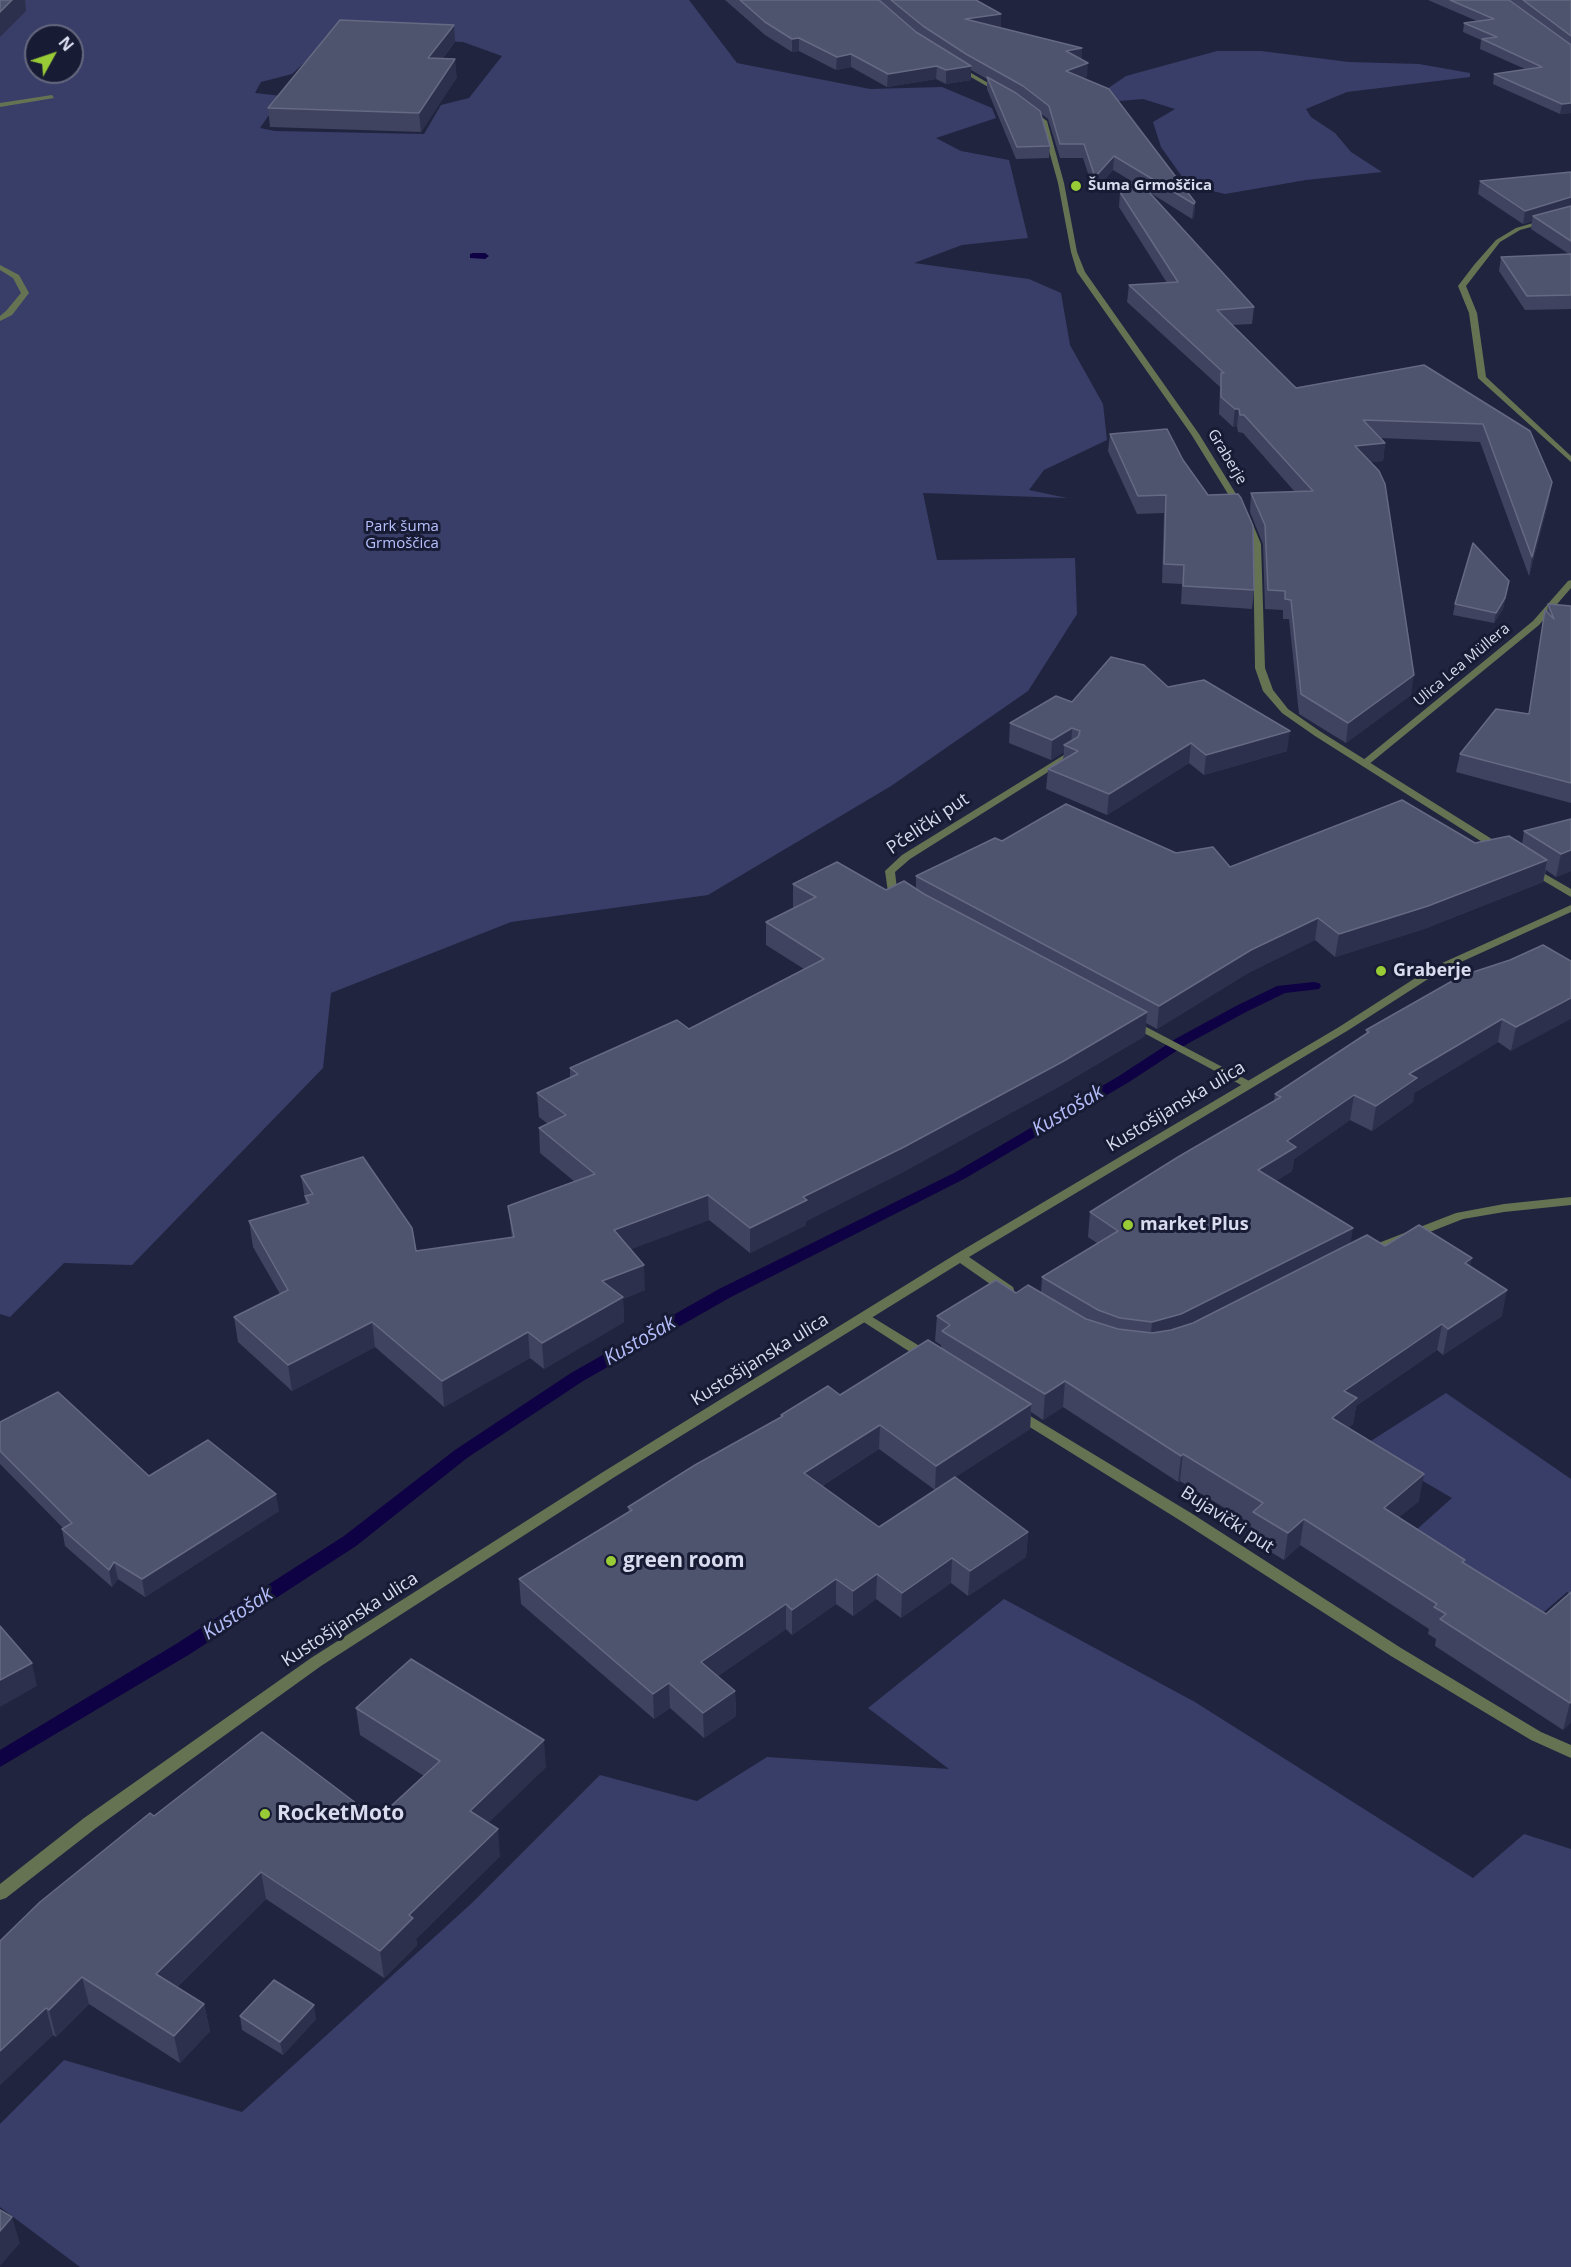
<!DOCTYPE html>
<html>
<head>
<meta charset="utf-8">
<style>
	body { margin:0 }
	#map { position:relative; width:1571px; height:2267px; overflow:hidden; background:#21243f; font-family:"Open Sans",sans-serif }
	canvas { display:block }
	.north { position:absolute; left:24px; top:24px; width:60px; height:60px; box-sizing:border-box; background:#181b34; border:2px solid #65687e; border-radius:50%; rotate:50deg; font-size:16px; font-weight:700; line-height:24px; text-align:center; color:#d9dcee }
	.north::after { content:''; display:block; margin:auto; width:21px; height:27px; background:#98cb36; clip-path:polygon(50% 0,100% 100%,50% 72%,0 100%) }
</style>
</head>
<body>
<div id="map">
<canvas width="1571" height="2267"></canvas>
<div class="north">N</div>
</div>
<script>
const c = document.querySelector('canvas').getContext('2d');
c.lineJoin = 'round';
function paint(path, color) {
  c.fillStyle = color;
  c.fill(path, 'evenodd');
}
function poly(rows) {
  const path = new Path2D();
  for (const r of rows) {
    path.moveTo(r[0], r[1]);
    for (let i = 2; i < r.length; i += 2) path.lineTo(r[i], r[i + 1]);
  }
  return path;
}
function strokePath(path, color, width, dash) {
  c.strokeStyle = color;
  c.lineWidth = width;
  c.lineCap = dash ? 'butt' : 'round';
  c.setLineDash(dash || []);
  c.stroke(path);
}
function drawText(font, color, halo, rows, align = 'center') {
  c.font = font + ' "Open Sans",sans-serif';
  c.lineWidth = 6;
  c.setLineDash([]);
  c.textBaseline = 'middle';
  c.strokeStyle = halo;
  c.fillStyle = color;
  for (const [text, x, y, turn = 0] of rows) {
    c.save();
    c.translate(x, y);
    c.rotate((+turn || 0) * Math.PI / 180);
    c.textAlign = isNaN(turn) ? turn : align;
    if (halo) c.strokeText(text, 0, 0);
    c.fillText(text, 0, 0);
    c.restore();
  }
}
paint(poly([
	[0,0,689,0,737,63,870,89,942,87,992,108,996,118,936,138,961,151,1009,160,1028,238,962,245,914,263,1029,279,1061,293,1070,345,1103,404,1107,440,1044,470,1029,490,1067,498,923,493,937,560,1075,558,1077,614,1028,691,891,786,708,895,511,922,331,993,323,1068,132,1265,64,1263,10,1317,0,1314],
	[334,35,463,42,502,56,469,98,441,105,424,134,275,131,260,128,282,96,255,93,261,82,292,74],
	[36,36,72,36,72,72,36,72],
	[1217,51,1261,51,1349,62,1419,64,1470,73,1470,77,1347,92,1306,109,1311,117,1335,133,1351,152,1382,172,1306,180,1225,194,1188,185,1161,147,1153,122,1175,109,1143,99,1070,105,1107,89,1126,76],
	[1446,1393,1571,1479,1571,1594,1567,1592,1537,1618,1406,1539,1452,1498,1363,1446],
	[1004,1599,1195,1702,1473,1878,1524,1834,1571,1849,1571,2267,80,2267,0,2207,0,2124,64,2060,242,2112,473,1902,600,1775,697,1801,767,1757,949,1769,868,1708]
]), '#393e68');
paint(poly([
	[473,253,485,253,489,256,485,259,470,258,470,254,473,253],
	[1314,982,1319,983,1321,986,1319,989,1285,993,1246,1012,1187,1044,1129,1082,964,1179,731,1297,583,1381,467,1458,356,1546,190,1654,0,1767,0,1750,176,1644,344,1536,455,1450,571,1373,719,1289,954,1173,1119,1076,1177,1038,1236,1006,1277,986,1314,982]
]), '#0e0144');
paint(poly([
	[52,95,54,98,0,107,0,103,52,95]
]), '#657353');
paint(poly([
	[1571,212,1571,216,1520,230,1500,242,1466,286,1477,313,1486,377,1571,456,1571,462,1478,378,1469,313,1458,286,1474,265,1496,240,1516,228,1571,212],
	[0,265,19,275,29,293,12,315,0,321,0,316,6,311,21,293,13,278,0,270,0,265],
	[1571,580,1571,588,1539,625,1368,765,1362,765,1362,761,1533,621,1568,581,1571,580],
	[1072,750,1077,753,1075,755,910,859,895,872,897,889,907,894,908,896,907,898,899,898,888,892,885,871,902,855,1072,750],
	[1131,1019,1253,1083,1255,1085,1253,1087,1245,1087,1127,1024,1125,1022,1131,1019],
	[864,1312,931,1353,933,1356,931,1359,921,1359,859,1319,857,1316,864,1312],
	[1017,1408,1191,1513,1401,1648,1541,1732,1571,1745,1571,1758,1531,1740,1391,1656,1181,1521,1012,1416,1010,1413,1012,1410,1017,1408]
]), '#657353');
paint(poly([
	[955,66,959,66,1002,91,997,92,955,68,955,66],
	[1027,109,1031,109,1047,121,1064,183,1077,252,1085,272,1199,434,1249,515,1261,544,1265,668,1273,690,1288,709,1321,732,1503,846,1504,848,1503,850,1495,850,1315,736,1282,713,1263,691,1255,668,1253,544,1241,515,1191,434,1077,272,1071,252,1058,183,1041,122,1027,111,1027,109],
	[1531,866,1571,889,1571,897,1527,871,1526,869,1531,866],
	[1571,905,1571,912,1439,972,1347,1031,969,1257,1013,1287,1014,1290,1013,1293,1003,1293,960,1263,613,1478,321,1666,96,1828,6,1898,0,1900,0,1884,84,1818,311,1658,603,1472,956,1254,1339,1027,1431,968,1571,905],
	[1571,1197,1571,1205,1504,1212,1463,1219,1371,1255,1367,1256,1361,1252,1363,1249,1456,1213,1504,1204,1571,1197]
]), '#657353');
paint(poly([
	[725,0,976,0,1001,14,1001,27,999,27,1082,60,1087,77,1083,78,1195,202,1194,217,1192,219,1149,192,1254,307,1252,324,1232,325,1296,388,1530,431,1549,500,1529,576,1480,442,1380,438,1385,443,1383,461,1371,462,1411,695,1346,743,1299,714,1289,619,1283,619,1283,610,1265,609,1263,544,1250,512,1251,493,1295,492,1243,433,1238,432,1237,426,1233,427,1219,414,1220,387,1127,302,1129,285,1167,283,1119,207,1120,192,1133,182,1113,170,1094,192,1083,158,1060,158,1048,119,1040,113,1050,146,1049,158,1016,159,987,89,987,79,971,70,971,80,946,84,936,79,887,87,851,67,836,70,799,51,792,52,765,35],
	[1428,0,1509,0,1537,21,1510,0,1571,0,1571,113,1560,114,1493,84,1494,74,1525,69,1480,49,1481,40,1463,32,1464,23,1477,21],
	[455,42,443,58,457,77,421,132,270,127,268,108],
	[1571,172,1571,309,1525,310,1499,271,1501,257,1569,254,1531,229,1532,221,1523,224,1478,194,1480,181],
	[1110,434,1183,460,1254,590,1252,609,1181,604,1182,584,1162,583,1164,513,1137,514,1108,451],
	[1509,581,1503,609,1494,623,1453,615,1455,604],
	[1548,604,1571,606,1571,803,1456,772,1460,754,1529,714,1542,628,1545,610,1547,612],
	[1168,687,1287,751,1204,775,1189,763,1107,815,1046,789,1048,769,1063,759,1064,752,1051,760,1009,743,1010,723,1072,702],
	[1571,819,1571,871,1556,877,1546,870,1543,882,1424,929,1335,957,1315,940,1248,973,1157,1029,1146,1023,1145,1036,1060,1086,903,1172,806,1221,806,1225,750,1253,709,1220,631,1249,645,1290,623,1299,624,1322,544,1369,530,1358,444,1407,375,1347,292,1391,238,1342,234,1317,280,1294,253,1247,249,1221,306,1204,301,1176,416,1251,512,1238,508,1206,575,1182,540,1153,539,1128,548,1124,539,1117,537,1093,570,1078,570,1068,689,1029,804,969,766,945,766,922,794,908,793,907,793,884,886,890,916,889,916,876,1002,841,1176,853,1230,867,1475,843,1522,844,1524,831],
	[1543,945,1511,1051,1498,1042,1414,1093,1413,1102,1372,1131,1350,1120,1294,1159,1292,1171,1276,1181,1350,1244,1385,1246,1470,1266,1502,1316,1443,1355,1437,1350,1356,1406,1353,1424,1348,1428,1419,1501,1399,1517,1465,1564,1546,1614,1571,1592,1571,1722,1563,1730,1435,1646,1436,1639,1428,1634,1429,1629,1300,1545,1284,1560,1249,1539,1251,1524,1180,1481,1178,1482,1063,1407,1043,1420,1031,1412,1030,1429,935,1490,879,1449,822,1486,879,1527,1028,1532,1026,1557,968,1596,951,1583,901,1618,876,1599,853,1616,836,1604,792,1635,786,1629,718,1676,735,1691,736,1716,704,1738,670,1708,654,1719,521,1604,519,1579,629,1512,628,1507,781,1417,781,1415,840,1395,941,1348,941,1345,935,1341,937,1316,1016,1293,1041,1293,1042,1277,1097,1243,1088,1237,1090,1212,1274,1101,1275,1094,1366,1034,1366,1030],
	[0,1422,149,1476,279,1511,145,1597,118,1579,112,1587,65,1546,62,1529,63,1528,0,1464],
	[356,1708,546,1767,488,1823,500,1856,416,1939,417,1945,384,1978,266,1899,177,1987,204,2004,210,2031,180,2063,89,2004,56,2037,53,2035,0,2085,0,1941,154,1816,377,1819,424,1776,360,1735],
	[240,2016,316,2019,283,2055,242,2030]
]), '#3f435f');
paint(poly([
	[12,0,25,0,26,11,0,37,0,12],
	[1001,14,1001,27,965,32,965,19],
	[454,25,455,42,429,76,428,58],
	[799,38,799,51,792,52,792,39],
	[1082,48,1082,61,1066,51],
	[851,54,851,67,836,70,837,57],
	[455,59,457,77,421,132,419,113],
	[1088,63,1087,77,1065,84,1066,71],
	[937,66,936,79,887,87,888,74],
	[971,66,971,80,946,84,946,70],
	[1571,103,1571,113,1560,114,1562,104],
	[1114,156,1113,170,1094,192,1095,177],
	[1571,197,1571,206,1533,216,1532,221,1523,224,1525,211],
	[1195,202,1194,217,1192,219,1194,204],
	[1235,409,1239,409,1237,426,1233,427],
	[1385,443,1383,461,1353,464,1355,446],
	[1552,482,1549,500,1529,576,1532,557],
	[1509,581,1503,609,1494,623,1496,613],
	[1414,675,1411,695,1346,743,1348,723],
	[1072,728,1071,748,1064,745,1064,752,1051,760,1052,740],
	[1290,731,1287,751,1204,775,1206,755],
	[1191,743,1189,763,1107,815,1109,794],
	[1571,850,1571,871,1556,877,1561,854],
	[1547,860,1543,882,1424,929,1335,957,1339,934],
	[1318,918,1315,940,1248,973,1157,1029,1159,1006,1251,950],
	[1571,998,1571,1019,1511,1051,1516,1027],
	[1147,1012,1145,1036,1060,1086,903,1172,806,1221,806,1225,750,1253,750,1228,803,1197],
	[1502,1019,1498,1042,1414,1093,1413,1102,1372,1131,1376,1106,1409,1074],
	[1354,1095,1350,1120,1294,1159,1292,1171,1255,1194,1258,1170,1287,1141],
	[708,1195,709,1220,615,1255,614,1230],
	[1353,1228,1349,1253,1150,1347,1152,1322],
	[1472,1258,1467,1283,1465,1263],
	[644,1265,645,1290,623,1299,624,1322,544,1369,542,1343,602,1281],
	[1507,1290,1502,1316,1443,1355,1448,1329],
	[372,1322,375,1347,292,1391,288,1365],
	[1442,1324,1437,1350,1356,1406,1353,1424,1328,1445,1332,1418,1344,1391],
	[528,1332,530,1358,444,1407,442,1381],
	[1065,1381,1063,1407,1043,1420,1045,1394],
	[1031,1404,1030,1429,935,1490,936,1466],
	[880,1425,879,1449,804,1497,804,1473],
	[1183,1454,1180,1481,1178,1482,1181,1456],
	[1424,1474,1419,1501,1379,1534,1384,1508],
	[276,1494,279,1511,145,1597,142,1579],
	[1304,1519,1300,1545,1284,1560,1288,1533],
	[1028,1532,1026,1557,968,1596,970,1571],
	[952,1558,951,1583,901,1618,902,1593],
	[114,1562,118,1579,112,1587,109,1570],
	[877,1574,876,1599,853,1616,853,1591],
	[836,1579,836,1604,792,1635,792,1610],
	[786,1604,786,1629,702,1687,701,1662],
	[32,1663,37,1686,0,1707,0,1680],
	[669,1683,670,1708,654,1719,653,1694],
	[735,1691,736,1716,704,1738,703,1713],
	[1571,1702,1571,1722,1563,1730,1570,1703],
	[544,1740,546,1767,473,1838,470,1811],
	[498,1829,500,1856,416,1939,417,1945,384,1978,380,1951,409,1915],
	[261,1872,266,1899,162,2001,156,1974],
	[82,1977,89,2004,56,2037,49,2010],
	[204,2004,210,2031,180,2063,174,2036],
	[314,2005,316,2019,283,2055,280,2042],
	[46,2008,53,2035,0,2085,0,2051],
	[12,2217,20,2243,0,2266,0,2231]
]), '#2c304c');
const building = poly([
	[0,0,12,0,0,12,0,0],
	[740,0,879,0,916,32,971,66,946,70,937,66,888,74,851,54,837,57,799,38,792,39,765,22,740,0],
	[891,0,976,0,1001,14,965,19,1082,48,1066,51,1088,63,1066,71,1109,89,1195,202,1194,204,1114,156,1095,177,1084,144,1060,144,1049,106,1023,86,966,54,923,26,891,0],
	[1450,0,1509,0,1571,45,1571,103,1562,104,1494,74,1542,67,1482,39,1497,37,1464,23,1494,19,1450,0],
	[1523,0,1571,0,1571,36,1523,0],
	[340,20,454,25,428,58,455,59,419,113,268,108,340,20],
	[987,77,1016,93,1040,111,1050,146,1017,147,987,77],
	[1571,172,1571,197,1525,211,1480,181,1571,172],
	[1137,179,1254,307,1217,310,1296,388,1424,365,1530,431,1552,482,1532,557,1483,424,1363,420,1385,443,1355,446,1379,471,1385,484,1414,675,1348,723,1301,694,1291,600,1285,599,1285,591,1268,590,1265,525,1251,493,1313,491,1244,415,1240,415,1239,409,1235,409,1221,397,1221,373,1224,373,1129,285,1178,282,1120,192,1137,179],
	[1571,206,1571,241,1533,216,1571,206],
	[1571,254,1571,295,1527,296,1501,257,1571,254],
	[1167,429,1183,460,1208,495,1238,494,1241,498,1253,526,1254,590,1183,586,1184,565,1164,564,1166,495,1138,496,1110,434,1167,429],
	[1473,543,1509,581,1505,598,1496,613,1455,604,1473,543],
	[1548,604,1571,606,1571,783,1460,754,1496,709,1529,714,1545,610,1554,619,1548,604],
	[1111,657,1144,665,1168,687,1204,680,1290,731,1206,755,1191,743,1109,794,1048,769,1078,751,1064,745,1078,737,1080,731,1072,728,1052,740,1010,723,1056,696,1072,702,1111,657],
	[1402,800,1475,843,1509,836,1547,860,1428,906,1339,934,1318,918,1251,950,1159,1006,916,876,995,838,1002,841,1066,804,1176,853,1213,847,1230,867,1402,800],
	[1571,819,1571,850,1561,854,1524,831,1571,819],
	[837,862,886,890,904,881,924,894,1147,1012,1062,1062,904,1147,803,1197,807,1200,750,1228,708,1195,614,1230,644,1265,602,1281,623,1297,542,1343,528,1332,442,1381,372,1322,288,1365,234,1317,288,1290,249,1221,309,1203,305,1196,313,1194,301,1176,363,1157,412,1228,416,1251,514,1237,508,1206,595,1174,539,1128,566,1115,537,1093,578,1074,570,1068,677,1020,689,1029,824,959,766,922,816,897,793,884,837,862],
	[1543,945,1571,961,1571,998,1516,1027,1502,1019,1409,1074,1417,1078,1376,1106,1354,1095,1287,1141,1296,1147,1258,1170,1353,1228,1181,1314,1152,1322,1120,1318,1098,1310,1042,1277,1118,1231,1090,1212,1178,1157,1281,1097,1275,1094,1369,1032,1366,1030,1461,976,1510,960,1543,945],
	[1419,1225,1472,1258,1465,1263,1507,1290,1448,1329,1442,1324,1344,1391,1357,1398,1332,1418,1424,1474,1384,1508,1465,1560,1462,1562,1546,1614,1571,1592,1571,1702,1570,1703,1440,1619,1446,1614,1434,1607,1437,1604,1304,1519,1288,1533,1253,1512,1263,1503,1183,1454,1181,1456,1065,1381,1045,1394,942,1331,950,1325,937,1316,996,1280,1016,1293,1028,1285,1086,1319,1118,1329,1152,1333,1171,1330,1193,1323,1367,1235,1385,1246,1419,1225],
	[928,1340,1031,1404,936,1466,880,1425,804,1473,879,1527,955,1477,1028,1532,970,1571,952,1558,902,1593,877,1574,853,1591,836,1579,792,1610,786,1604,701,1662,735,1691,703,1713,669,1683,653,1694,519,1579,632,1510,628,1507,695,1465,783,1416,781,1415,828,1386,840,1395,928,1340],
	[58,1392,149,1476,208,1440,276,1494,142,1579,114,1562,109,1570,62,1529,72,1523,0,1451,0,1422,58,1392],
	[0,1626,32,1663,0,1680,0,1626],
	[411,1659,544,1740,470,1811,498,1829,409,1915,413,1918,380,1951,261,1872,156,1974,204,2004,174,2036,82,1977,49,2010,46,2008,0,2051,0,1941,40,1902,150,1813,154,1816,262,1732,377,1819,440,1761,356,1708,411,1659],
	[274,1980,314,2005,280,2042,240,2016,274,1980],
	[0,2210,12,2217,0,2231,0,2210]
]);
paint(building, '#4f546e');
strokePath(building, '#656982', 1.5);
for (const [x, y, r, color] of [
	[1076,186,6,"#98cb36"],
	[1381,971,6,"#98cb36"],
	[1128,1225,6,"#98cb36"],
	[611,1561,6,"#98cb36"],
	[265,1814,6,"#98cb36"]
]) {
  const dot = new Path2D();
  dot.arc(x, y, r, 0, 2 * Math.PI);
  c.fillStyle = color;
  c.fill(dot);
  strokePath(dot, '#181b34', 2);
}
drawText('bold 15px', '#d9dcee', '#181b34', [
	["Šuma Grmoščica",1088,186]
], 'left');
drawText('15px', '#d9dcee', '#181b34', [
	["Graberje",1227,457,59],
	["Ulica Lea Müllera",1462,665,-40]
]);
drawText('15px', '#b7c1fe', '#181b34', [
	["Park šuma",402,527],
	["Grmoščica",402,544]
]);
drawText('18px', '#d9dcee', '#181b34', [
	["Pčelički put",928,824,-34],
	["Kustošijanska ulica",1176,1107,-31],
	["Kustošijanska ulica",760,1360,-32],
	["Bujavički put",1227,1520,33],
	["Kustošijanska ulica",350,1620,-33]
]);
drawText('bold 18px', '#d9dcee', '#181b34', [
	["Graberje",1393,971],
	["market Plus",1140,1225]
], 'left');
drawText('italic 20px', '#b4bdfa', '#181b34', [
	["Kustošak",1068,1111,-31],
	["Kustošak",640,1341,-30],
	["Kustošak",238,1614,-33]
]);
drawText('bold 21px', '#d9dcee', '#181b34', [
	["green room",623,1561],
	["RocketMoto",277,1814]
], 'left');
</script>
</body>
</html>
